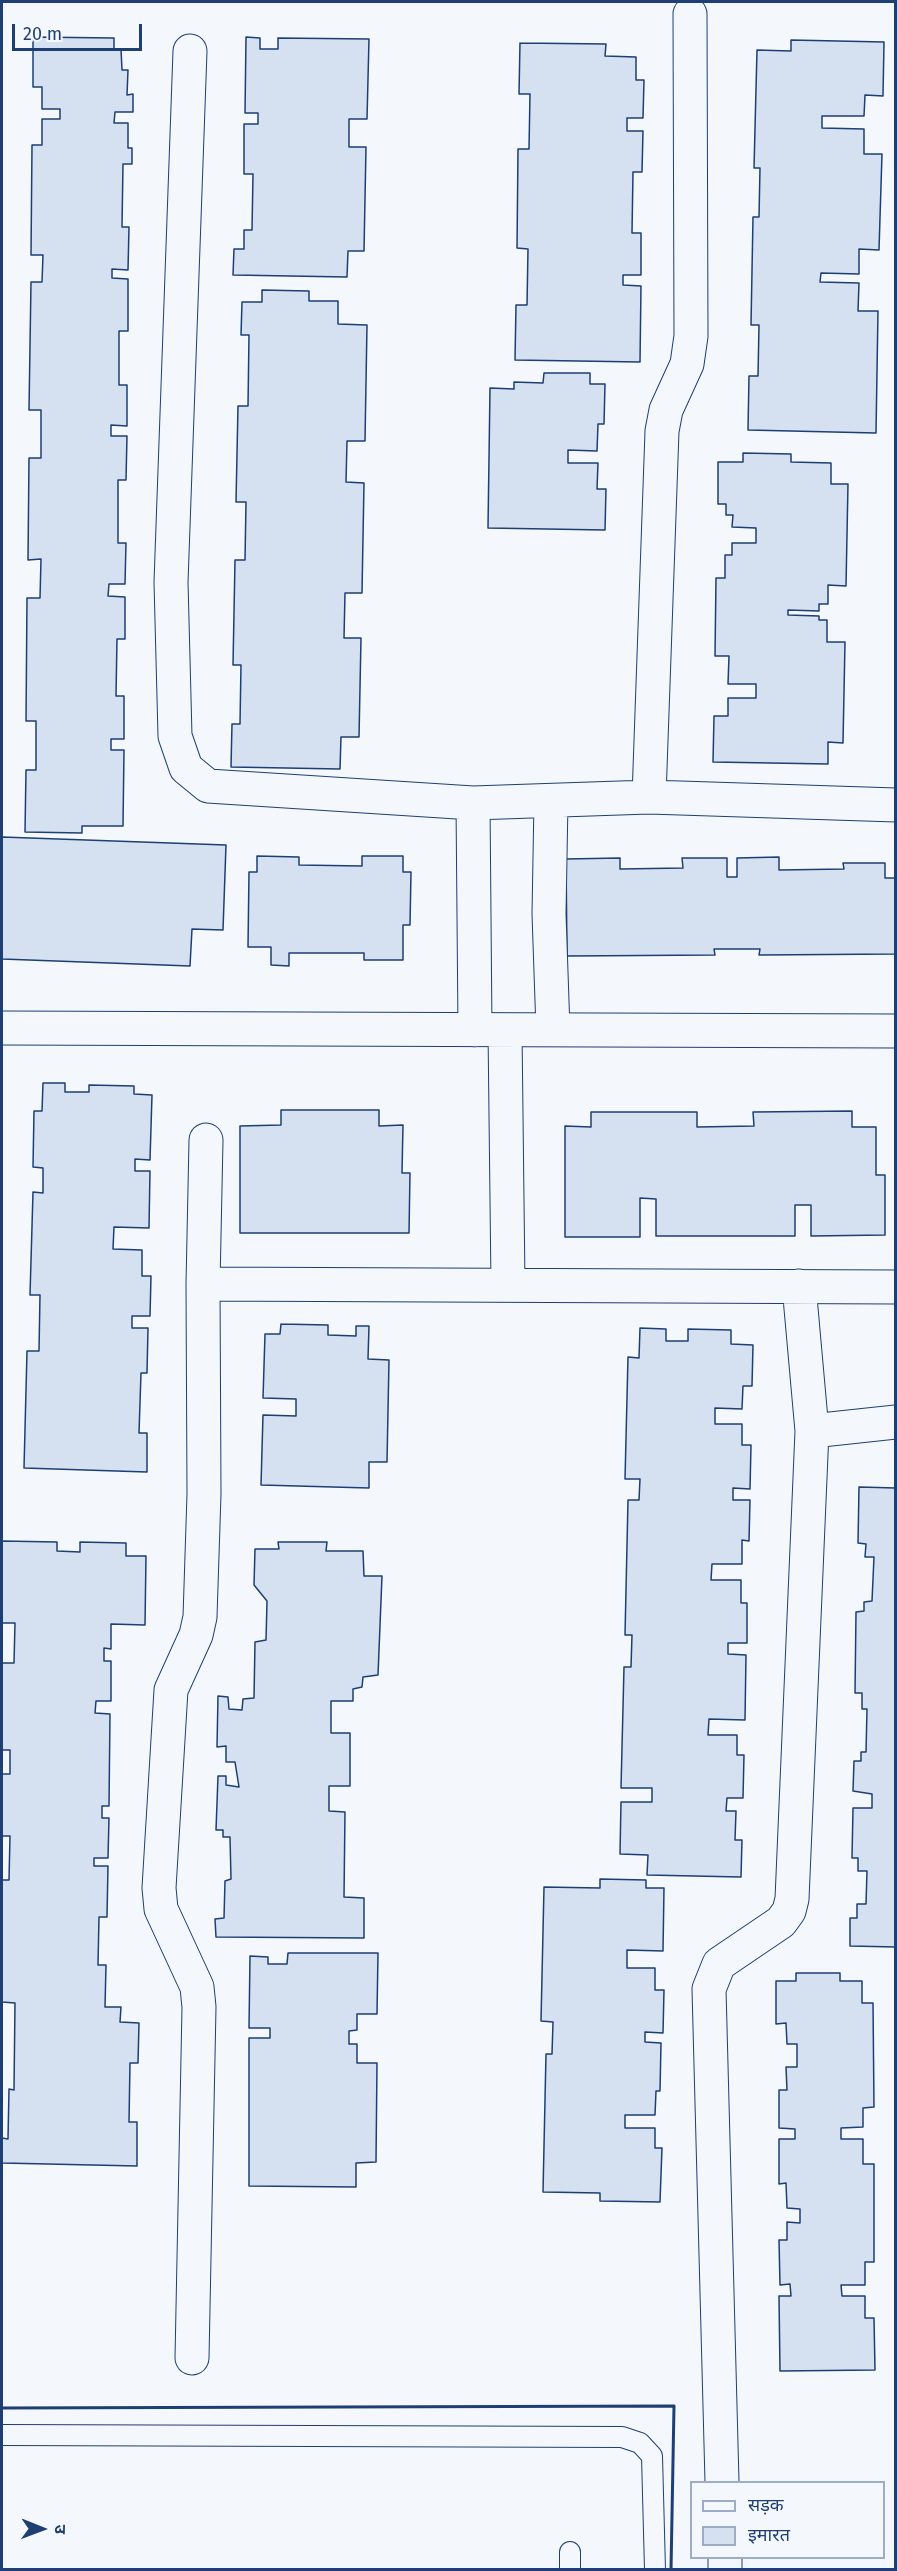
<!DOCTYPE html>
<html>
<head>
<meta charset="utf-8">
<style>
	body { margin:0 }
	#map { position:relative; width:897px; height:2571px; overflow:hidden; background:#f4f7fb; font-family:"Fira Sans","Noto Sans Devanagari",sans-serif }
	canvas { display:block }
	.frame { position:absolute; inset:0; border:3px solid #1d3f73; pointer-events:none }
	.legend { position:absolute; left:690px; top:2481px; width:195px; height:78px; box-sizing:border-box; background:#f4f7fb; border:2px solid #9eadc5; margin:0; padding:8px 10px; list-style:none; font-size:18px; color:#1d3f73 }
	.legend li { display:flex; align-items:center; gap:12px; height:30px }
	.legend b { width:30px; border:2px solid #9eadc5 }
	.north { position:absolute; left:12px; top:2499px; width:60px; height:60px; -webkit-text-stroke:4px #f4f7fb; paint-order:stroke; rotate:91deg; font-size:16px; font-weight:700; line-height:24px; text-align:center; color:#1d3f73 }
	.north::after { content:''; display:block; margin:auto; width:21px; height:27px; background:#1d3f73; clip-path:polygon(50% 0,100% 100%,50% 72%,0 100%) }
	.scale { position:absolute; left:12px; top:24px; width:130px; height:27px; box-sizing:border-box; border:3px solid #1d3f73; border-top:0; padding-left:8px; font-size:18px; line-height:21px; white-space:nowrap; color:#1d3f73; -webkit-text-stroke:4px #f4f7fb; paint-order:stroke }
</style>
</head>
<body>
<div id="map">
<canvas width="897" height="2571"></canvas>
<div class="frame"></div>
<ul class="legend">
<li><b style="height:8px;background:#f4f7fb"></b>सड़क</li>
<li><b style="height:16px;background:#d5e0f0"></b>इमारत</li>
</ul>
<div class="north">उ</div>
<div class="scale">20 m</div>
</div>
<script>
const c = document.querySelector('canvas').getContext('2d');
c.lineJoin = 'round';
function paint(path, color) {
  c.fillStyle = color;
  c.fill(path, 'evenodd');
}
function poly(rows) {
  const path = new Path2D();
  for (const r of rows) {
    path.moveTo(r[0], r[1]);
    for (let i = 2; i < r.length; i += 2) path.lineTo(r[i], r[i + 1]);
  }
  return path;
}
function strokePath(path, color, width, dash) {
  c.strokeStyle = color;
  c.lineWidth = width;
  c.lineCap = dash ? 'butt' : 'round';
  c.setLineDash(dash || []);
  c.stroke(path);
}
const building = poly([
	[33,37,114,38,114,49,121,49,122,70,128,70,127,95,133,94,133,112,115,112,114,123,128,123,128,148,132,148,132,164,123,164,122,227,129,227,128,270,112,269,112,278,128,279,128,331,119,331,119,385,127,385,127,426,111,425,111,436,127,436,126,480,118,480,118,543,126,543,125,584,109,584,108,596,125,597,125,639,117,639,116,696,124,696,124,739,111,739,111,750,124,750,123,826,82,826,82,833,25,832,26,770,36,770,36,721,26,721,27,598,40,598,41,559,28,560,29,458,41,458,41,410,29,410,31,282,42,282,43,255,31,255,32,145,42,145,42,119,60,119,60,109,42,109,42,87,33,87,33,37],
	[246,37,260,38,260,49,278,49,278,38,369,39,367,119,349,119,349,147,366,147,364,251,348,251,347,277,233,275,234,249,244,249,244,230,252,230,253,174,244,174,244,124,258,124,258,113,245,113,246,37],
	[791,40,884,42,883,96,865,95,864,116,822,116,822,128,864,129,864,154,882,154,879,250,859,249,859,274,821,273,820,282,859,283,858,311,878,311,876,433,748,430,749,376,758,376,759,325,751,325,753,217,759,217,760,168,754,168,757,50,791,51,791,40],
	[520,43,606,44,605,56,636,57,636,80,644,80,643,118,627,118,627,131,643,131,642,172,633,172,632,233,641,233,641,275,623,275,623,285,641,286,640,362,515,360,516,305,527,305,528,249,517,248,518,149,529,149,530,94,519,94,520,43],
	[262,290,309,291,309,301,338,301,338,324,367,325,365,441,347,441,346,482,364,483,362,593,345,593,344,638,361,638,359,737,341,737,340,769,231,767,232,724,240,724,241,665,233,665,235,560,245,560,246,502,236,502,238,406,248,406,249,335,241,335,242,302,262,302,262,290],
	[544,373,590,373,590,384,605,384,604,424,598,424,597,451,568,450,568,463,598,463,597,489,606,489,605,530,488,528,490,388,514,389,514,382,543,383,544,373],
	[743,453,791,454,791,462,831,463,831,484,848,484,846,586,828,585,828,604,819,604,819,611,788,610,788,615,819,616,819,620,827,620,827,642,845,642,843,743,828,742,828,764,713,762,714,716,728,716,728,698,756,698,756,684,728,684,729,656,715,656,716,578,725,578,725,555,732,555,732,543,756,543,756,528,732,527,733,515,726,515,726,504,718,504,718,462,743,462,743,453],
	[2,837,226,845,223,930,192,929,190,966,2,959,2,837],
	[257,856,299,857,299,865,362,866,362,856,403,856,403,872,411,872,410,925,403,925,403,960,364,960,364,953,289,953,289,966,271,965,271,947,248,947,249,872,257,872,257,856],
	[779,857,779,870,844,869,843,863,885,863,885,878,896,878,896,954,759,955,760,949,714,949,715,955,567,956,566,859,620,858,620,869,683,868,682,858,727,858,727,877,737,877,737,858,779,857],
	[43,1083,65,1083,65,1092,89,1092,89,1085,134,1086,134,1094,152,1095,150,1160,135,1159,135,1171,150,1171,149,1228,114,1227,113,1249,142,1250,142,1276,151,1276,150,1316,132,1316,132,1328,148,1328,147,1373,141,1373,139,1433,147,1433,147,1472,24,1468,27,1351,39,1351,40,1295,30,1295,33,1192,43,1193,43,1168,33,1167,34,1111,42,1111,43,1083],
	[281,1110,379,1110,379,1126,403,1125,402,1173,410,1173,409,1233,240,1233,240,1126,281,1125,281,1110],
	[852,1111,852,1127,876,1127,876,1175,885,1175,885,1235,811,1236,811,1205,795,1205,795,1236,656,1236,656,1199,640,1198,640,1237,565,1237,565,1126,591,1127,591,1112,697,1112,697,1127,754,1126,753,1112,852,1111],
	[281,1324,328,1325,328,1335,356,1336,356,1326,369,1326,368,1359,389,1360,387,1462,369,1462,369,1488,261,1485,263,1415,296,1416,296,1399,263,1398,265,1334,280,1334,281,1324],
	[640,1328,666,1329,666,1341,688,1341,688,1329,731,1330,731,1344,753,1345,752,1386,743,1386,742,1409,715,1408,715,1424,742,1424,742,1445,751,1445,750,1489,733,1488,733,1500,750,1500,749,1541,742,1540,742,1564,712,1564,711,1580,741,1580,741,1603,747,1603,747,1643,728,1643,728,1654,746,1655,745,1720,709,1719,708,1735,737,1735,737,1755,744,1755,743,1798,727,1798,726,1811,736,1811,735,1840,742,1840,741,1877,647,1875,648,1855,620,1854,621,1802,652,1802,652,1788,621,1788,624,1667,631,1667,632,1635,625,1635,628,1500,639,1500,640,1479,625,1479,628,1357,639,1358,640,1328],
	[859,1487,896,1488,896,1947,850,1946,850,1918,857,1918,857,1904,866,1904,867,1871,858,1871,858,1858,852,1858,853,1808,872,1808,872,1794,853,1791,854,1761,861,1761,861,1752,866,1752,867,1709,862,1709,862,1693,855,1693,856,1612,864,1611,864,1602,872,1601,874,1557,865,1557,866,1544,858,1543,859,1487],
	[2,1541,57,1542,57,1551,80,1552,80,1542,126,1543,126,1556,146,1556,145,1625,111,1624,111,1649,104,1648,104,1661,111,1661,111,1701,96,1701,95,1713,110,1714,109,1806,102,1806,102,1818,109,1818,108,1858,94,1858,94,1866,108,1866,107,1917,99,1917,98,1965,106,1965,105,2007,121,2007,120,2022,139,2023,138,2063,130,2063,129,2122,137,2122,137,2166,2,2163,2,2138,8,2139,9,2089,14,2090,15,2003,2,2002,2,1880,9,1880,10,1836,2,1836,2,1774,10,1774,10,1750,2,1750,2,1663,14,1663,15,1623,2,1623,2,1541],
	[278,1542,327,1542,326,1551,363,1551,364,1576,382,1576,378,1675,363,1677,362,1687,353,1689,353,1701,331,1701,331,1733,350,1733,350,1786,329,1786,329,1811,345,1812,344,1897,364,1898,364,1938,216,1937,215,1919,224,1918,225,1881,231,1879,230,1837,223,1837,223,1830,216,1830,218,1776,226,1776,226,1785,239,1787,235,1762,226,1762,226,1746,217,1747,218,1696,228,1697,229,1709,242,1710,243,1699,254,1698,255,1642,266,1640,267,1601,254,1585,255,1549,279,1549,278,1542],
	[600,1879,646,1880,646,1888,664,1888,663,1951,627,1950,627,1968,655,1968,655,1990,664,1990,663,2033,645,2032,645,2042,661,2043,660,2091,656,2091,655,2115,625,2115,625,2128,655,2128,655,2148,662,2148,660,2202,600,2201,600,2193,543,2192,546,2054,552,2054,553,2022,541,2021,544,1887,600,1888,600,1879],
	[288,1953,378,1953,377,2014,357,2014,357,2030,349,2031,349,2044,357,2044,357,2063,377,2063,376,2162,356,2163,356,2187,249,2186,249,2038,270,2038,270,2028,249,2028,250,1956,268,1957,268,1964,287,1964,288,1953],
	[796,1973,840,1973,840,1981,862,1981,862,2003,873,2003,874,2107,863,2108,863,2127,841,2128,841,2139,863,2139,863,2164,874,2164,874,2262,865,2262,865,2285,841,2285,842,2296,865,2296,865,2318,874,2318,875,2370,780,2371,779,2296,791,2296,790,2284,780,2285,779,2240,787,2240,787,2222,800,2223,800,2209,787,2208,786,2183,779,2184,779,2139,795,2139,795,2129,779,2128,779,2090,787,2090,786,2067,797,2067,797,2044,787,2044,786,2023,776,2024,776,1981,796,1981,796,1973]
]);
paint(building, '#d5e0f0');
strokePath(building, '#1d3f73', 1.5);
const lane = poly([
	[2,2435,622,2437,640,2443,652,2456,655,2570],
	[570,2552,570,2570]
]);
const street = poly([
	[190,51,171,582,175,736,186,768,208,786,473,803,649,797,896,805],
	[649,797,662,431,666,410,687,364,691,336,690,14],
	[551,801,549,914,553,1030],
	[473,803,475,1030],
	[2,1028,896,1031],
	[505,1030,508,1285],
	[203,1284,896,1287],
	[812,1431,896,1422],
	[192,2358,199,2007,197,1987,161,1909,159,1888,171,1690,196,1635,200,1617,204,1494,203,1284,206,1140],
	[722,2482,709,1989,719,1964,781,1922,789,1911,792,1899,812,1431,799,1286],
	[725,2558,725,2570]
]);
strokePath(lane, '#1d3f73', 22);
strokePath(street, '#1d3f73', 35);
strokePath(lane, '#f4f7fb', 20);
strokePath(street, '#f4f7fb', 33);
strokePath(poly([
	[2,2408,674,2406,671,2570]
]), '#1d3f73', 3);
</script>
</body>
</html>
